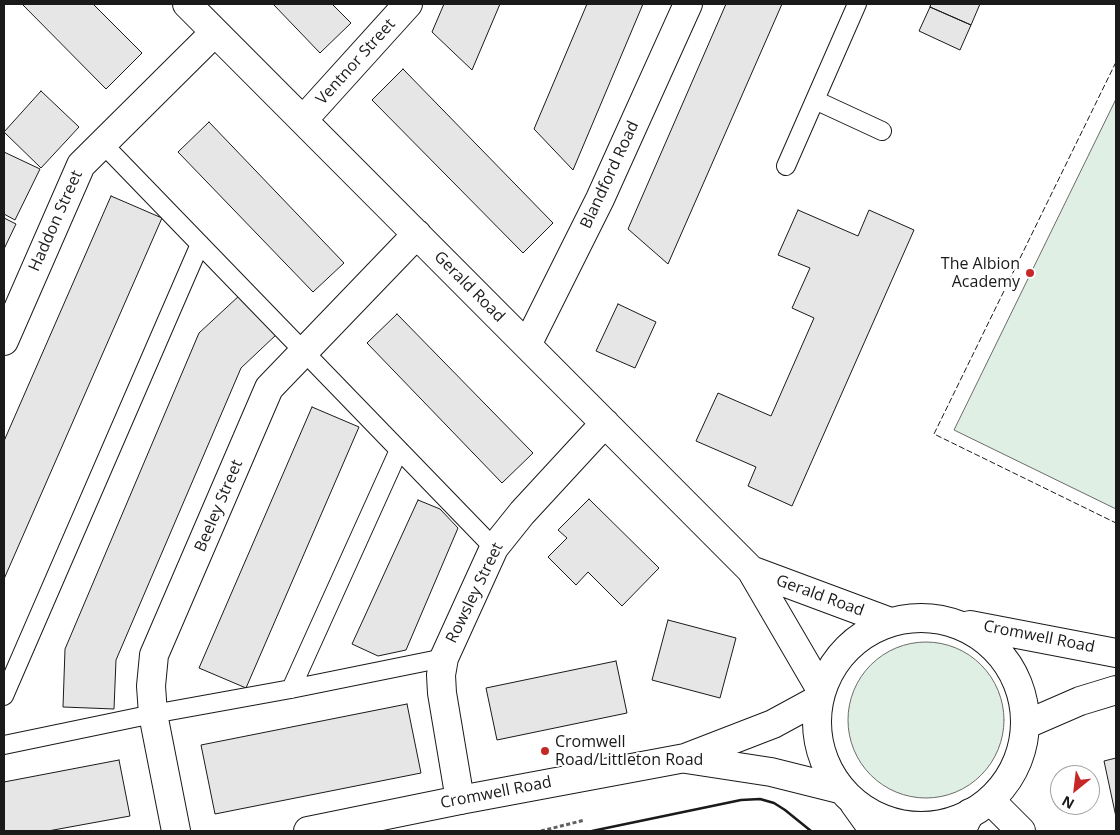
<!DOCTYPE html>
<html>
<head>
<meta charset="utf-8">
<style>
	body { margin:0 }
	#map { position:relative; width:1120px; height:835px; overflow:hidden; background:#fff; font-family:"Open Sans",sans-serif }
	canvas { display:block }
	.frame { position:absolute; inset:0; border:5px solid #1a1a1a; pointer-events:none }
	.north { position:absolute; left:1050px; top:765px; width:50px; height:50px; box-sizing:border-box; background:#fff; border:1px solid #a3a3a3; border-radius:50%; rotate:209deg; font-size:14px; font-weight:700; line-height:20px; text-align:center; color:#1a1a1a }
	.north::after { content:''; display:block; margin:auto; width:18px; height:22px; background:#c62828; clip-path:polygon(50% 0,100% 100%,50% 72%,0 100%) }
</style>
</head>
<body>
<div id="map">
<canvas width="1120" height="835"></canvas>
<div class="frame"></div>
<div class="north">N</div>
</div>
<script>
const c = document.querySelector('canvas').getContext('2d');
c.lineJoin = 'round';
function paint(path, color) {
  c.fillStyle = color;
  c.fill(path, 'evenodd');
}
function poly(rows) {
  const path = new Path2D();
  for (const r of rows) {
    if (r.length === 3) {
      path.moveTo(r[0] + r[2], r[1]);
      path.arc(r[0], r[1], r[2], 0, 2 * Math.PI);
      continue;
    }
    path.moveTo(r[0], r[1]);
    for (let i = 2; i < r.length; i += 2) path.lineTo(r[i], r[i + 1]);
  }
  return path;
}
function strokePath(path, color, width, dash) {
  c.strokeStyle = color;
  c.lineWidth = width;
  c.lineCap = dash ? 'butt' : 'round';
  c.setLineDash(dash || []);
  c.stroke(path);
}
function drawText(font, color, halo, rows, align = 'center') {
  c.font = font + ' "Open Sans",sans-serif';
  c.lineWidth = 4;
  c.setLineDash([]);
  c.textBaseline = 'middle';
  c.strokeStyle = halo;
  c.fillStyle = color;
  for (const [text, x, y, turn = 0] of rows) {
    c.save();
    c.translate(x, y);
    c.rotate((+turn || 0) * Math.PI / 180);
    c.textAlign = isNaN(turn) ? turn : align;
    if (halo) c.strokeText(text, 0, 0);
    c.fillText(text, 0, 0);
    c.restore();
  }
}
const green = poly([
	[1116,99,1116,509,954,430,1116,99],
	[926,720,78]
]);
paint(green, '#e0efe3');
strokePath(green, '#6a6a6a', 1);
const building = poly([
	[22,4,93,4,142,53,106,89,22,4],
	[273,4,332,4,351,23,320,53,273,4],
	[444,4,500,4,472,70,432,32,444,4],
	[587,4,643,4,573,170,534,129,587,4],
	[726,4,782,4,668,264,628,229,726,4],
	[931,4,980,4,971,25,930,7,931,4],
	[930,7,971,25,960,50,919,31,930,7],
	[403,69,553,223,523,253,372,100,403,69],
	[41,91,79,127,41,168,4,132,41,91],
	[209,122,344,263,313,292,178,152,209,122],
	[4,152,40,169,15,220,4,214,4,152],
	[111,196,162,218,4,579,4,441,111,196],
	[798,210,858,236,869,210,914,230,792,506,748,486,756,467,696,441,718,393,771,416,814,318,792,308,810,268,778,255,798,210],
	[4,218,16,224,4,249,4,218],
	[240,295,277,334,241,368,116,660,114,709,63,707,65,649,199,333,240,295],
	[618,304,656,322,635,368,596,351,618,304],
	[397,314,533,453,502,483,367,343,397,314],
	[312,407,359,427,246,688,199,668,312,407],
	[589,499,659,568,622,606,588,572,576,585,548,557,567,538,558,530,589,499],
	[418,500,440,509,458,528,406,650,378,656,352,644,418,500],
	[668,620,736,638,720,698,652,680,668,620],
	[616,661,627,713,497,740,486,688,616,661],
	[407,704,421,773,215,814,201,745,407,704],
	[1116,758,1116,817,1104,761,1116,758],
	[119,760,130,816,48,831,4,831,4,782,119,760]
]);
paint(building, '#e6e6e6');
strokePath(building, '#1a1a1a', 1);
const service = poly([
	[815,100,882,131],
	[102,143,494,548],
	[786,166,857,4],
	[291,689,399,450],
	[4,696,200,244],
	[4,745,153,714,291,689,444,658]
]);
const minor = poly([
	[187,4,751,570,821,690],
	[303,120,408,4],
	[4,341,81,165,215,32],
	[527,345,600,199,688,4],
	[751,570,888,621],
	[460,800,442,693,441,675,444,658,494,548,522,513,605,423],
	[991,801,1021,831],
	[176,831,153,714,151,686,154,655,269,388,417,234]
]);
const tertiary = poly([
	[854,803,874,831],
	[961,831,970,813]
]);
const trunk = poly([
	[921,722,104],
	[970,625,1116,653],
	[1027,724,1080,701,1116,690],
	[686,759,771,772,839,789],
	[308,831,460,800,685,758,773,724,819,699]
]);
strokePath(service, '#1a1a1a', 20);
strokePath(minor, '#1a1a1a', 30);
strokePath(tertiary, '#1a1a1a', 30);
strokePath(trunk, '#1a1a1a', 30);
strokePath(poly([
	[541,831,585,820]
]), '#5f5f5f', 3, [4, 2.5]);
strokePath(service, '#fff', 18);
strokePath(minor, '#fff', 28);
strokePath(tertiary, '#fff', 28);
strokePath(trunk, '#fff', 28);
strokePath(poly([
	[1116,62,934,434,1116,523]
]), '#1a1a1a', 1, [6, 2.5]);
strokePath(poly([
	[592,831,741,800,760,799,774,803,785,810,811,831]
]), '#1a1a1a', 2.5);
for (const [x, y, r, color] of [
	[1030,273,5,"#c62828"],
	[545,751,5,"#c62828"]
]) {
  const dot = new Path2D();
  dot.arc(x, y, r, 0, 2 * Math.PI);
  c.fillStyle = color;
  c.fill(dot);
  strokePath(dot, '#fff', 2);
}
drawText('16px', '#1a1a1a', '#fff', [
	["Ventnor Street",356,62,-48],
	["Blandford Road",610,175,-65],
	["Haddon Street",56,221,-66],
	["Gerald Road",469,287,45],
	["Beeley Street",219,506,-67],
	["Rowsley Street",475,593,-64],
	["Gerald Road",820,596,20],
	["Cromwell Road",1039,637,11],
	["Cromwell Road",496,793,-11]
]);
drawText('16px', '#1a1a1a', '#fff', [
	["The Albion",1020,264],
	["Academy",1020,282],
	["Cromwell",555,742,"left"],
	["Road/Littleton Road",555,760,"left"]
], 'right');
</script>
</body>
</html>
